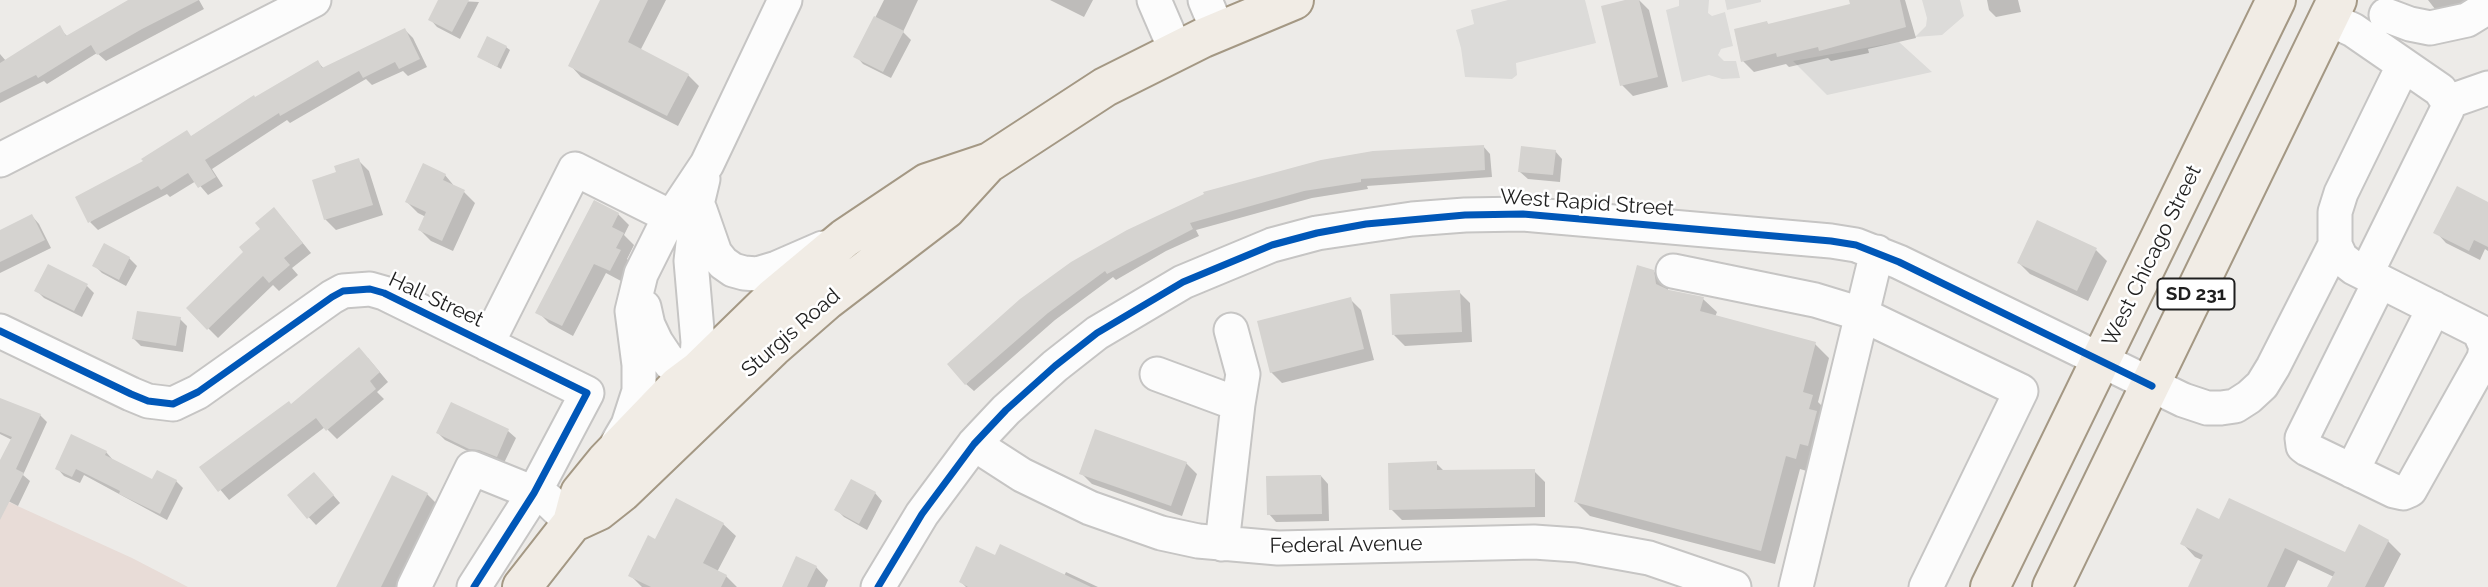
<!DOCTYPE html>
<html>
<head>
<meta charset="utf-8">
<style>
	body { margin:0 }
	canvas { display:block; background:#edebe8 }
</style>
</head>
<body>
<canvas width="2488" height="587"></canvas>
<script>
const c = document.querySelector('canvas').getContext('2d');
c.lineJoin = 'round';
function paint(path, color) {
  c.fillStyle = color;
  c.fill(path, 'evenodd');
}
function poly(rows) {
  const path = new Path2D();
  for (const r of rows) {
    path.moveTo(r[0], r[1]);
    for (let i = 2; i < r.length; i += 2) path.lineTo(r[i], r[i + 1]);
  }
  return path;
}
function strokePath(path, color, width, dash) {
  c.strokeStyle = color;
  c.lineWidth = width;
  c.lineCap = dash ? 'butt' : 'round';
  c.setLineDash(dash || []);
  c.stroke(path);
}
function drawText(font, color, halo, rows, align = 'center') {
  c.font = font + ' Raleway,sans-serif';
  c.lineWidth = 5;
  c.setLineDash([]);
  c.textBaseline = 'middle';
  c.strokeStyle = halo;
  c.fillStyle = color;
  for (const [text, x, y, turn = 0] of rows) {
    c.save();
    c.translate(x, y);
    c.rotate((+turn || 0) * Math.PI / 180);
    c.textAlign = isNaN(turn) ? turn : align;
    if (halo) c.strokeText(text, 0, 0);
    c.fillText(text, 0, 0);
    c.restore();
  }
}
paint(poly([
	[1508,0,1585,0,1596,43,1516,63,1517,75,1512,79,1465,77,1461,48,1456,30,1474,24,1471,10],
	[1679,0,1709,0,1708,13,1712,16,1725,12,1733,46,1721,49,1718,55,1724,61,1736,61,1740,78,1722,79,1709,75,1682,82,1666,10,1679,6],
	[1725,0,1761,0,1761,2,1727,10],
	[1922,0,1960,0,1964,16,1942,35,1915,37,1926,26,1927,18],
	[1899,42,1932,72,1827,95,1793,61]
]), '#dcdbd9');
paint(poly([
	[0,498,132,558,188,587,0,587]
]), '#e8dcd7');
paint(poly([
	[132,0,199,0,204,9,106,61,97,53,47,84,44,81,0,103,0,54,6,61,59,28,68,37],
	[440,0,479,2,460,39,437,27,430,19],
	[602,0,666,0,640,51,688,75,699,86,678,126,581,77,571,66],
	[884,0,918,0,903,32,911,40,891,78,863,64,856,56],
	[1050,0,1093,0,1084,17],
	[1632,0,1639,0,1649,10,1668,87,1633,96,1622,85],
	[1861,0,1905,0,1916,38,1868,49,1869,53,1831,61,1828,58,1789,67,1786,64,1754,72,1743,61,1767,23,1770,25,1852,5],
	[1987,0,2018,0,2021,12,1996,17,1989,10],
	[2428,0,2488,0,2442,18],
	[405,30,413,38,427,67,408,76,403,71,372,85,366,79,290,123,287,120,212,169,223,186,208,195,196,181,170,197,167,194,98,230,90,222,192,138,256,99,318,62,324,69],
	[506,47,510,50,501,69,479,57],
	[1483,146,1490,154,1492,177,1367,186,1368,189,1312,198,1196,230,1199,236,1166,251,1116,280,1113,277,1055,320,974,391,966,384,1072,264,1373,153],
	[1555,151,1562,159,1560,182,1528,179,1520,172],
	[358,160,369,171,383,215,336,230,325,219,338,174],
	[445,175,455,187,464,192,475,203,453,251,431,241,420,230,426,217,418,213,407,202],
	[2488,204,2488,251,2485,249,2480,260,2446,243,2436,232],
	[618,214,629,225,624,235,634,245,627,259,631,263,621,281,606,273,573,336,549,323,538,312],
	[32,216,39,224,51,248,0,273,0,232],
	[283,219,311,253,292,268,298,275,279,291,273,285,218,338,188,308,246,252,263,229],
	[2096,250,2107,261,2088,301,2030,274,2019,263],
	[129,258,137,266,126,286,102,273,95,266],
	[1653,271,1668,285,1668,291,1703,299,1717,312,1715,317,1815,344,1829,358,1818,402,1826,410,1810,472,1800,469,1775,564,1590,516,1576,502],
	[87,286,94,293,82,317,44,298,36,290],
	[1459,292,1470,303,1472,342,1405,346,1394,335],
	[1350,299,1361,310,1374,360,1282,383,1271,372],
	[180,319,187,326,183,352,141,346,134,339],
	[368,358,388,382,377,392,384,399,337,439,325,427,229,500,202,468,291,406],
	[0,403,40,415,47,422,23,475,30,481,18,506,0,497,0,465,12,440,0,434],
	[452,404,508,431,516,438,504,463,478,456,445,440,438,433],
	[106,452,113,460,153,481,176,481,183,488,167,520,84,475,80,483,64,476,57,468],
	[1186,463,1197,474,1182,516,1092,484,1081,473],
	[1436,463,1445,472,1534,471,1545,482,1545,517,1402,520,1391,509],
	[1321,476,1328,484,1329,521,1276,522,1269,514],
	[321,481,340,503,316,525,289,496],
	[875,493,882,501,867,530,844,517,837,510],
	[427,494,438,505,397,587,339,587],
	[2220,521,2346,555,2388,541,2401,554,2384,587,2336,587,2334,577,2298,560,2285,587,2189,587,2202,560,2195,557,2183,544],
	[723,524,736,536,717,572,726,576,737,587,642,587,630,575,656,541],
	[996,558,1064,576,1066,572,1098,587,966,587,961,582],
	[816,567,828,580,825,587,783,587]
]), '#0003');
paint(poly([
	[128,0,199,0,142,29,97,55,91,45,38,78,36,75,0,93,0,63,60,25,66,36],
	[438,0,469,0,452,32,428,20],
	[600,0,648,0,628,42,689,74,667,116,568,66],
	[1625,0,1639,0,1658,77,1620,86,1601,6],
	[1849,0,1900,0,1906,27,1819,51,1818,47,1777,57,1776,53,1741,62,1734,29,1767,21,1768,24,1850,4],
	[874,16,904,31,883,72,853,57],
	[405,28,420,59,399,69,395,62,363,78,359,71,280,116,279,113,205,160,216,177,198,188,188,173,161,190,158,186,88,223,75,197,143,161,141,159,187,130,191,136,254,95,255,97,318,60,322,68],
	[487,36,507,46,497,67,477,57],
	[1484,145,1485,170,1361,179,1361,182,1304,191,1190,223,1193,229,1107,274,1105,271,1048,313,965,385,947,364,1020,299,1071,262,1127,230,1204,194,1203,192,1321,160,1373,151],
	[1521,146,1556,150,1553,175,1518,172],
	[359,158,373,205,324,220,312,180,336,172,334,166],
	[423,163,446,174,443,180,465,190,442,241,418,230,426,212,405,202],
	[2457,186,2488,202,2488,247,2474,240,2469,251,2433,233],
	[594,200,619,213,612,227,624,233,616,248,621,250,610,271,594,264,562,326,535,313],
	[274,207,303,243,284,258,290,265,269,283,263,276,207,330,186,308,243,252,239,247,260,229,255,223],
	[32,214,45,240,0,262,0,230],
	[2037,220,2097,248,2077,291,2017,263],
	[104,243,130,257,119,280,92,266],
	[48,264,88,284,74,311,34,291],
	[1637,265,1654,270,1656,284,1669,290,1704,297,1700,311,1816,342,1803,392,1813,395,1809,409,1817,411,1808,446,1800,444,1796,459,1786,456,1761,551,1574,502],
	[1460,290,1462,332,1392,335,1390,294],
	[1351,297,1364,349,1270,373,1257,321],
	[137,311,181,317,176,346,132,339],
	[359,347,380,372,370,381,376,389,326,431,316,418,218,492,199,467,289,401,291,404],
	[0,398,41,414,16,469,24,473,0,520,0,460,12,437,0,432],
	[451,402,509,429,497,457,479,450,469,449,436,433],
	[1095,429,1187,462,1171,506,1079,474],
	[71,434,107,451,105,455,152,479,157,470,177,480,160,514,119,494,120,491,76,469,72,477,55,469],
	[1437,461,1437,470,1535,469,1535,507,1389,510,1388,463],
	[314,472,334,495,307,519,287,495],
	[392,475,428,493,381,587,336,587],
	[1321,475,1322,514,1267,515,1266,476],
	[851,479,876,492,859,524,834,510],
	[676,498,724,523,703,563,727,575,721,587,651,587,628,576,648,535,655,539],
	[2229,498,2345,552,2359,524,2389,540,2365,587,2327,587,2335,572,2285,548,2267,587,2188,587,2203,555,2180,544,2197,508,2219,519],
	[1000,544,1091,587,968,587,959,582,976,546,995,555],
	[796,556,817,566,807,587,782,587]
]), '#d5d3d0');
const minor = poly([
	[1154,0,1176,51],
	[1205,0,1218,31],
	[2386,15,2410,24,2430,28,2467,20,2488,7],
	[2329,19,2353,30,2440,90,2448,102,2447,110,2366,274],
	[2448,102,2488,88],
	[0,160,314,0],
	[700,210,715,253,723,263,733,270,744,273,757,274,777,268,823,248],
	[1673,271,1815,300,1861,314,2021,391,1926,587],
	[2380,281,2302,438,2303,446,2307,449,2394,491,2403,493,2410,490,2484,358,2486,347,2479,331,2354,268,2341,258,2335,245,2335,212,2341,193,2403,66],
	[644,307,648,325,656,342,670,363,717,373],
	[1231,330,1243,374,1238,404],
	[0,331,131,394,148,401,173,404,198,392,332,297,343,291,370,289,384,293,587,393,534,493,474,587],
	[487,344,575,169,671,217],
	[1157,374,1238,404,1222,544],
	[695,389,698,342,691,261,698,200,703,179],
	[618,442,628,425,639,391,639,365,632,311,641,274,663,230,707,164,785,0],
	[974,444,1022,475,1090,508,1161,533,1198,541,1278,548,1534,542,1577,545,1649,558,1734,587],
	[2352,471,2434,308],
	[414,587,472,468,534,493,548,500,572,523],
	[878,587,922,514,974,444,1006,410,1055,366,1097,333,1183,282,1272,245,1317,233,1412,219,1465,215,1523,214,1831,241,1856,245,1899,262,2183,400,2207,408,2221,408,2235,406,2249,397,2262,385,2273,367,2335,245],
	[1796,587,1877,252]
]);
const major = poly([
	[572,523,598,511,622,492,772,348,827,300,946,209,988,163],
	[522,587,572,523,580,493,606,461,678,386,698,371,773,298,845,238,927,183,990,162,1105,87,1203,38,1294,0],
	[1990,587,2276,0],
	[2052,587,2337,0]
]);
strokePath(minor, '#c6c5c4', 37);
strokePath(major, '#a49884', 42);
strokePath(minor, '#fcfcfc', 33);
strokePath(major, '#f1ece5', 38);
strokePath(poly([
	[0,331,131,394,148,401,173,404,198,392,332,297,343,291,370,289,384,293,587,393,534,493,474,587],
	[878,587,922,514,974,444,1006,410,1055,366,1097,333,1183,282,1272,245,1317,233,1366,224,1465,215,1523,214,1831,241,1856,245,1899,262,2152,386]
]), '#0057b8', 7);
for (const [x, y, w] of [
	[2196,294,77]
]) {
  const box = new Path2D();
  box.roundRect(x - w / 2, y - 15.5, w, 31, 5);
  c.fillStyle = '#fff';
  c.fill(box);
  strokePath(box, '#1f1f1f', 2);
}
drawText('bold 19px', '#1f1f1f', null, [
	["SD 231",2196,294]
]);
drawText('21px', '#1f1f1f', '#fff', [
	["West Rapid Street",1587,203,4],
	["West Chicago Street",2152,256,-64],
	["Hall Street",436,300,25],
	["Sturgis Road",791,333,-41],
	["Federal Avenue",1346,545,-1]
]);
</script>
</body>
</html>
